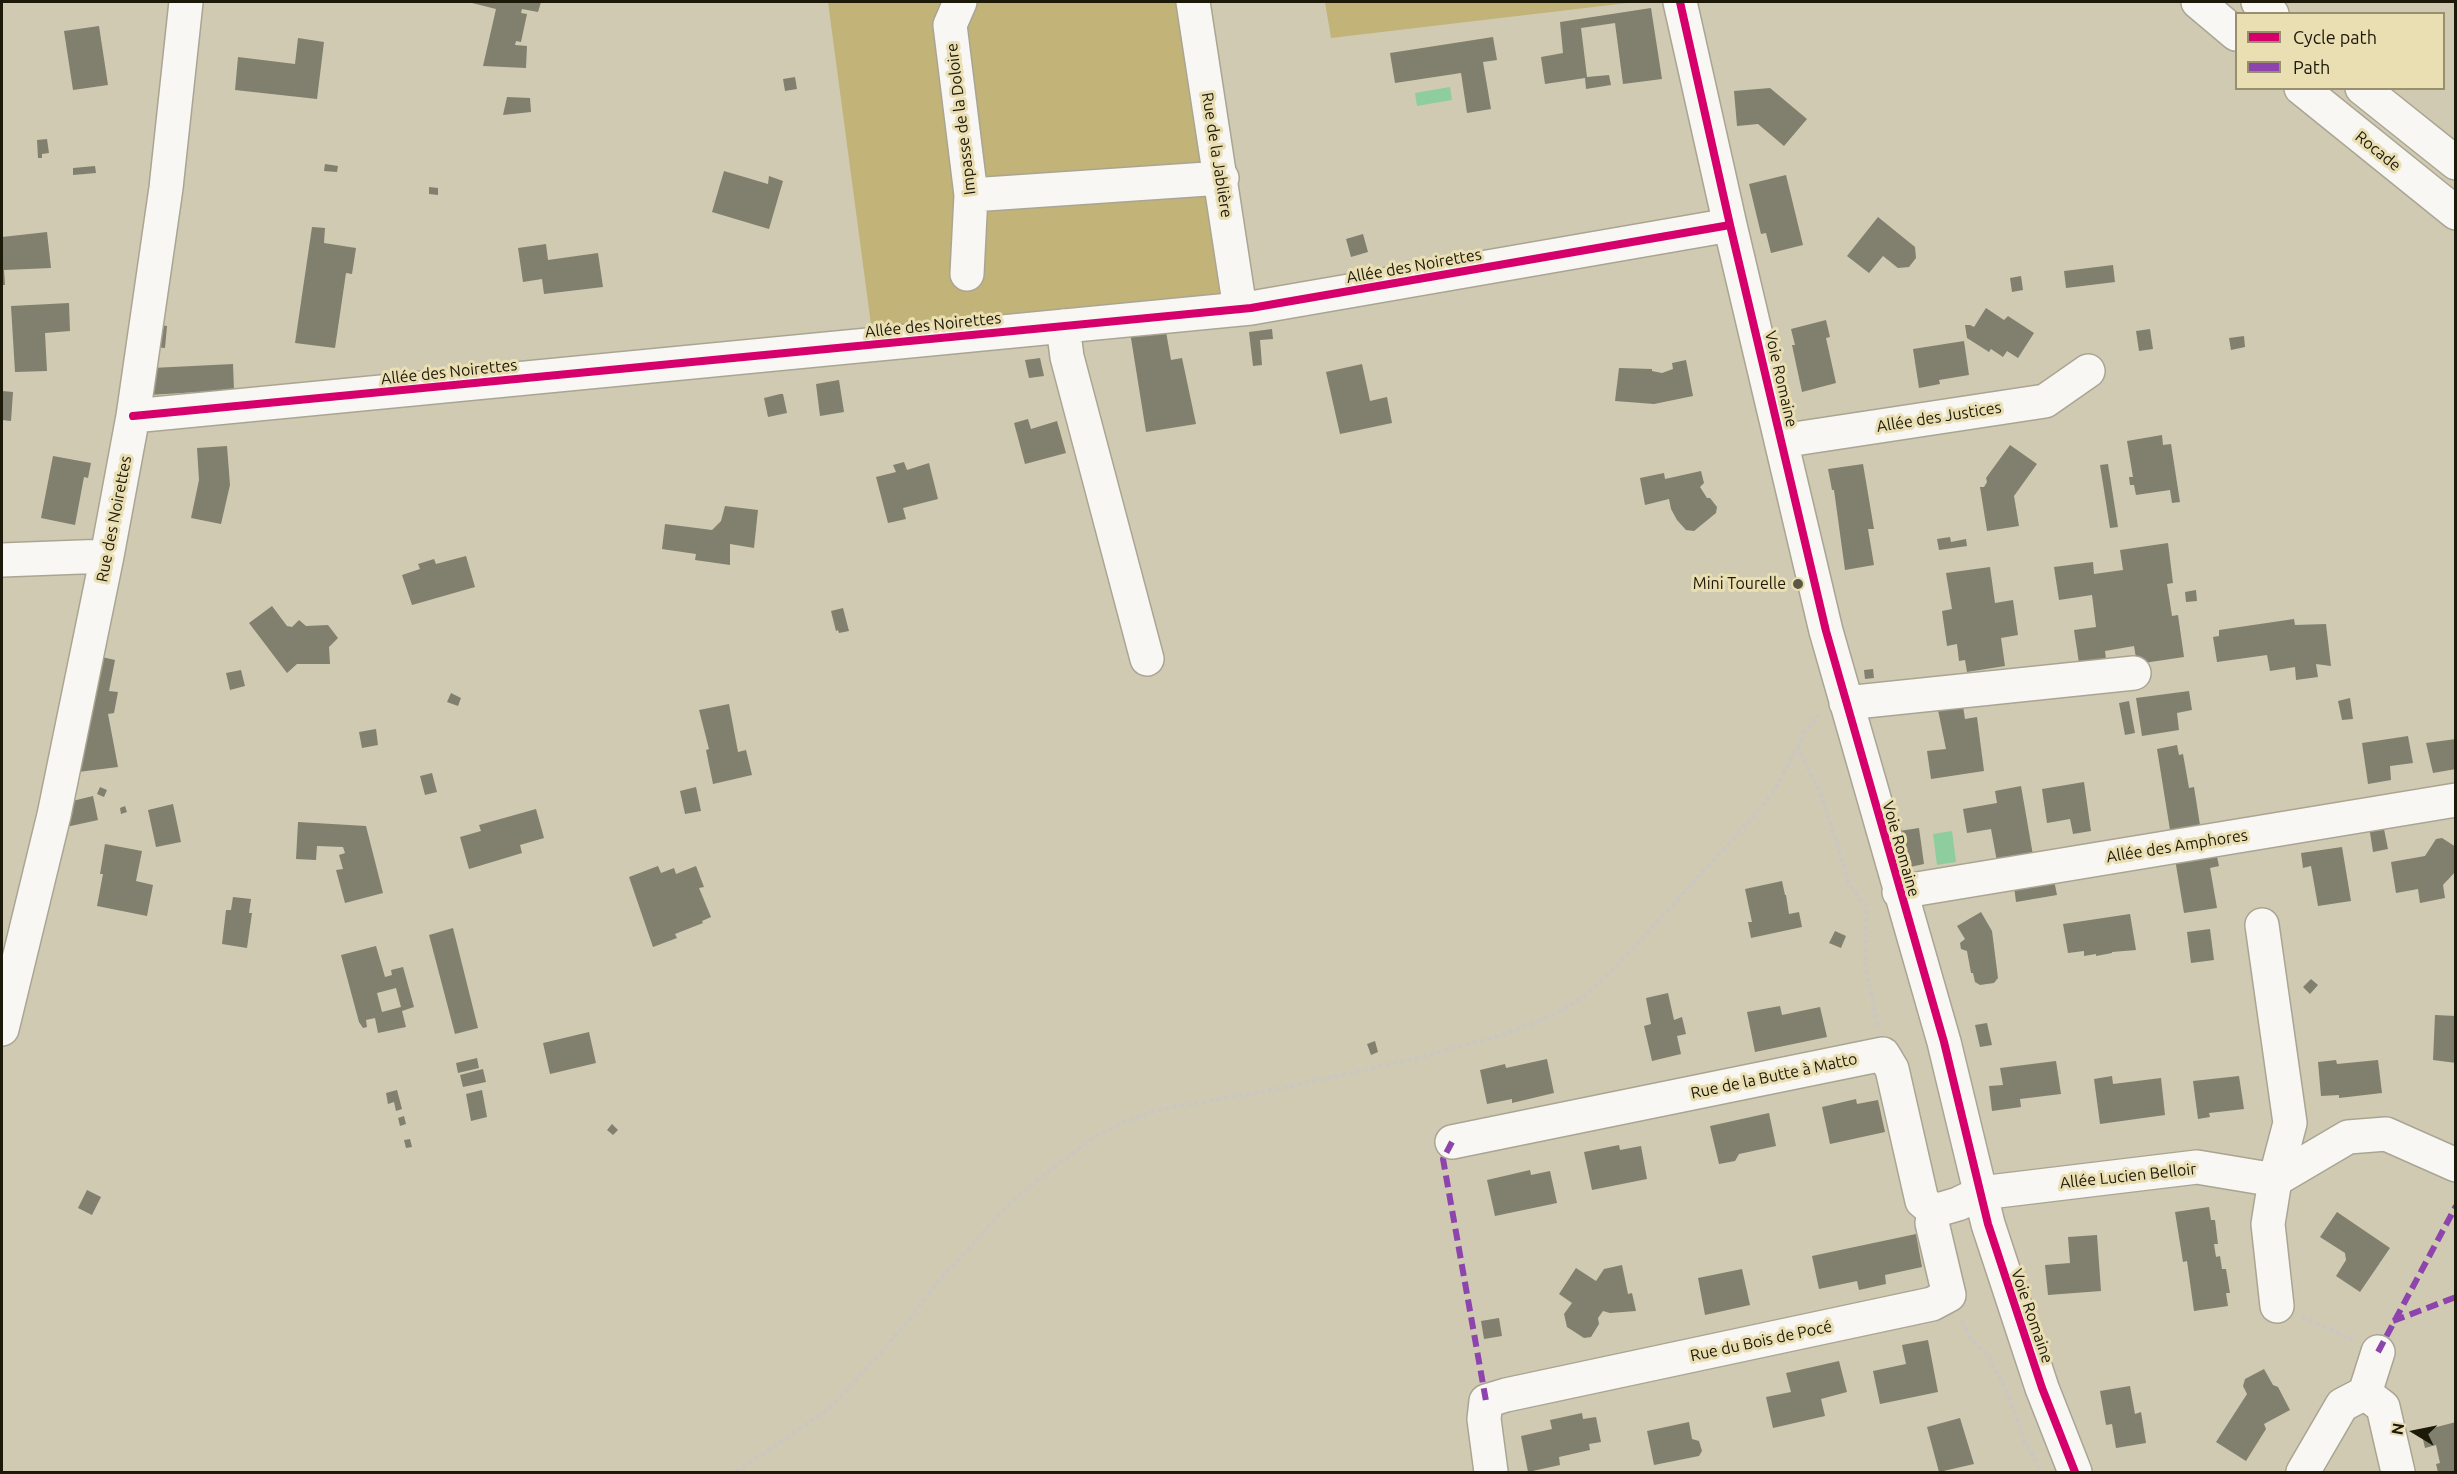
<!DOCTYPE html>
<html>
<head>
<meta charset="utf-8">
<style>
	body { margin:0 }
	#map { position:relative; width:2457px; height:1474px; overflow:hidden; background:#d0cab3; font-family:Ubuntu,sans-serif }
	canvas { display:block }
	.frame { position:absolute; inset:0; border:3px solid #1d1909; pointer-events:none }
	.legend { position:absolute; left:2235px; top:12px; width:210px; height:78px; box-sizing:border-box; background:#eadeb3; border:2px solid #988f6f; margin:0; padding:8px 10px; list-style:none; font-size:18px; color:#1d1909 }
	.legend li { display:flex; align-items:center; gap:12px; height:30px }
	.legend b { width:30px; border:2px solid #988f6f }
	.north { position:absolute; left:2385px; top:1402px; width:60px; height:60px; -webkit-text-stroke:4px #eadeb3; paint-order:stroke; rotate:280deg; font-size:16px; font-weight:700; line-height:24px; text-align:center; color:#1d1909 }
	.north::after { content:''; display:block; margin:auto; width:21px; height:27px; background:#1d1909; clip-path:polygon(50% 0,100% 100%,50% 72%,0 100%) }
</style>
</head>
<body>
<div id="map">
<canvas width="2457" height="1474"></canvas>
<div class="frame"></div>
<ul class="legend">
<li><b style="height:8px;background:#d6006c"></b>Cycle path</li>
<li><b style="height:8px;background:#8e44ad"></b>Path</li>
</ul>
<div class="north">N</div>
</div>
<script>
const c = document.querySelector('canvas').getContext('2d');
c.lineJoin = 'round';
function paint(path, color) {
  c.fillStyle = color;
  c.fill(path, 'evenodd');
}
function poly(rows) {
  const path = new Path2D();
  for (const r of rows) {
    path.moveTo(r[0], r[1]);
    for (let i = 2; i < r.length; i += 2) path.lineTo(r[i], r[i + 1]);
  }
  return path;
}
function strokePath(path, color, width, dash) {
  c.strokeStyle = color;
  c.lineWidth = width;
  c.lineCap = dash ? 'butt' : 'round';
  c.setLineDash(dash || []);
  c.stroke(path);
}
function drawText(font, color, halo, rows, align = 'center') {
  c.font = font + ' Ubuntu,sans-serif';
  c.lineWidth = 6;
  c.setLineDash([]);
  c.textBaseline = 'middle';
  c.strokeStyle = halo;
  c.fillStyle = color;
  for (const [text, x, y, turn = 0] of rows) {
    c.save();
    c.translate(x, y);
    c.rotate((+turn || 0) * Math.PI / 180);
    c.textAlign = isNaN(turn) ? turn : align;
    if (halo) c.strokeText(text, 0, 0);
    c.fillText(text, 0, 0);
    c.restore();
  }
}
paint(poly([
	[828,2,1205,2,1251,300,872,332],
	[1325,2,1636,2,1331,38]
]), '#c2b378');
paint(poly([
	[1450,87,1452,100,1417,106,1415,93],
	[1952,831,1956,862,1937,865,1933,834]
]), '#8ecd9d');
paint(poly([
	[468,2,541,2,538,12,522,9,521,13,527,14,521,42,516,41,515,45,527,46,526,68,483,66,496,9],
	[1651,8,1662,79,1623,84,1615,23,1581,28,1587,77,1609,75,1611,85,1586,89,1585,78,1545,84,1541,57,1563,53,1560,22],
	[99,26,108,85,73,90,64,31],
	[1493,37,1497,60,1483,62,1491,109,1467,113,1461,73,1395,83,1390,53],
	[298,38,324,42,317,99,235,90,238,57,295,64],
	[795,77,797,89,785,91,783,79],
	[1770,88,1807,119,1784,146,1758,124,1737,126,1734,91],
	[507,97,530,98,531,112,503,115],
	[47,139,49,153,42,154,42,158,38,158,37,140],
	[325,164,338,166,337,172,324,171],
	[95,166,96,173,73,175,73,168],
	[724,171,768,184,769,176,783,181,769,229,712,212],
	[1786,175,1803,245,1771,253,1766,233,1761,234,1749,184],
	[429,187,438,188,438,195,429,194],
	[1878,217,1915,247,1916,258,1909,267,1898,268,1883,256,1869,273,1847,256],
	[312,227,325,228,324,243,356,248,352,274,346,273,335,348,295,343],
	[47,232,51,268,4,270,5,285,2,285,2,237],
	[1363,234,1368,252,1351,257,1346,239],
	[546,244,548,260,598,253,603,287,544,294,542,279,523,282,518,248],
	[2113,265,2115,282,2066,288,2064,271],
	[2021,276,2023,290,2012,292,2010,278],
	[69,303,70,331,45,333,47,371,15,372,11,306],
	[1986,308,2004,320,2008,316,2034,333,2018,358,2007,351,2003,357,1991,349,1989,352,1967,338,1965,325,1970,325,1974,327],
	[1826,320,1830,337,1826,338,1836,383,1802,392,1792,345,1795,345,1791,329],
	[159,325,167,326,165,348,155,347],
	[1165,326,1171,360,1182,358,1196,424,1146,432,1130,332],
	[1272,329,1273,339,1260,340,1262,365,1253,366,1249,332],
	[2150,329,2153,349,2139,351,2136,331],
	[2244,336,2245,347,2231,350,2229,338],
	[1964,341,1969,375,1939,380,1940,384,1919,388,1913,349],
	[1040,358,1044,376,1029,378,1025,360],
	[1686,360,1693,396,1654,404,1615,401,1619,368,1652,369,1652,371,1662,373,1673,369,1672,363],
	[233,364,234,390,148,395,152,368],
	[1362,364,1370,401,1387,397,1392,423,1340,434,1326,372],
	[839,380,844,412,820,416,816,384],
	[2,391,13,392,11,421,2,420],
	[780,394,783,394,787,413,768,417,764,398],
	[1028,419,1031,429,1057,421,1066,453,1025,464,1014,423],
	[2162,435,2163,445,2171,444,2180,502,2172,503,2170,490,2136,495,2134,485,2130,485,2129,477,2133,477,2127,441],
	[2010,445,2037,464,2014,496,2019,526,1987,531,1980,487,1984,487,1987,482,1986,478],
	[227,446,230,485,221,524,191,518,199,480,197,448],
	[53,456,91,463,88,478,84,477,75,525,41,518],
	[904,462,907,470,929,463,938,499,903,508,906,519,888,523,876,477,896,472,893,465],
	[1863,464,1874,529,1868,529,1874,565,1845,570,1834,490,1832,490,1828,469],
	[2108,464,2118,527,2110,528,2100,465],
	[1701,471,1704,483,1700,487,1707,498,1710,498,1717,507,1716,513,1694,531,1686,530,1677,520,1671,509,1669,499,1645,505,1640,478,1664,473,1665,479],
	[725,506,758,510,754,548,730,544,730,565,695,560,696,554,662,549,665,524,712,530,721,521],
	[1950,537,1951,542,1966,539,1967,546,1939,550,1937,539],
	[2168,543,2173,583,2167,584,2172,616,2178,615,2184,657,2137,664,2134,646,2105,651,2106,659,2079,663,2074,630,2096,627,2092,595,2059,600,2054,567,2093,562,2094,574,2123,570,2120,550],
	[466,556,475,587,412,605,402,575,420,569,418,564,434,559,436,564],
	[1990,567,1995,603,2013,600,2018,635,2001,638,2005,666,1967,672,1965,660,1959,661,1957,644,1947,646,1942,611,1952,609,1946,573],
	[2196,590,2197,601,2186,602,2185,592],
	[272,606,287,626,292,627,299,620,306,626,328,625,338,638,329,647,330,664,297,664,287,673,249,623],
	[843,608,849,631,839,633,838,630,836,631,831,611],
	[2294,619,2295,625,2326,624,2331,666,2316,664,2318,677,2296,680,2295,667,2270,671,2267,655,2217,662,2213,637,2219,636,2219,630],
	[93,655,115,660,109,691,118,692,114,713,108,714,118,767,70,773],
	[1873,669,1874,678,1865,679,1864,670],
	[241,670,245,686,230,690,226,673],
	[2189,691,2192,710,2177,713,2179,730,2142,736,2136,698],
	[451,693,461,698,458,706,447,702],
	[2350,698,2353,719,2342,720,2338,701],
	[2129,701,2135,733,2125,735,2119,703],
	[729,704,738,752,746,750,752,775,713,784,706,750,709,749,699,710],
	[1963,706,1965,719,1977,717,1984,771,1931,779,1927,751,1946,749,1938,710],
	[376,729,378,745,362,748,359,732],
	[2408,736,2413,763,2390,766,2391,780,2368,784,2362,743],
	[2456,739,2456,769,2433,773,2426,743],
	[2177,745,2179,755,2183,754,2189,788,2194,787,2200,825,2170,830,2157,749],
	[432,773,437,792,425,795,420,776],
	[2084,782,2091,831,2073,834,2070,819,2047,823,2042,789],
	[2021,786,2034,861,1998,867,1991,829,1967,833,1963,809,1997,803,1995,791],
	[100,787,107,790,104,797,97,794],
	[696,787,701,811,685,814,680,791],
	[93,796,98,820,57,829,64,803],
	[173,804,181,842,156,847,148,810],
	[125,806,127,812,121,814,120,808],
	[536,809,544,838,520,845,522,853,469,869,460,837,481,831,479,825],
	[298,822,366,826,383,893,345,903,336,870,343,869,339,855,345,853,343,847,317,846,316,860,296,859],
	[2383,824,2388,849,2373,852,2369,826],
	[1919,828,1924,864,1910,867,1899,831],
	[2442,838,2456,847,2456,871,2443,885,2445,898,2420,903,2418,889,2396,893,2391,862,2425,856,2436,839],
	[105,844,142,851,136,881,153,885,147,916,97,906,103,874,100,874],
	[2342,847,2351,901,2318,906,2311,866,2303,868,2301,853],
	[2216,852,2219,866,2210,868,2217,908,2184,913,2175,859],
	[658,866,661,873,674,868,676,874,696,866,704,887,699,888,711,917,702,921,703,923,675,934,677,938,653,947,629,877],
	[2054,880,2057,895,2016,902,2014,886],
	[1782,881,1785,895,1786,895,1789,914,1799,912,1802,927,1751,938,1748,922,1752,922,1745,889],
	[233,897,251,899,249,913,252,913,247,948,222,944,226,910,231,910],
	[1981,912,1992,931,1998,978,1994,983,1980,985,1975,982,1973,973,1971,973,1967,951,1961,949,1960,943,1965,939,1957,926],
	[2130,914,2136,950,2112,952,2112,953,2096,956,2096,954,2084,956,2084,951,2068,953,2063,924],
	[453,928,478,1028,455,1034,429,935],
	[2210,929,2214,960,2191,963,2187,932],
	[1835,931,1846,936,1841,948,1829,943],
	[376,946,385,977,392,975,391,970,403,967,414,1007,402,1011,406,1027,378,1033,375,1018,366,1020,367,1027,363,1028,359,1022,341,955],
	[396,988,401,1007,382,1012,377,993],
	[2311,979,2318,985,2310,994,2303,987],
	[1668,993,1674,1020,1682,1017,1686,1034,1677,1036,1681,1054,1652,1061,1644,1026,1651,1024,1646,998],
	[1780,1006,1782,1015,1820,1007,1827,1037,1755,1052,1747,1012],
	[2435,1015,2456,1016,2456,1063,2433,1060],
	[1987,1023,1992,1045,1980,1047,1975,1025],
	[589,1032,596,1063,550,1074,543,1043],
	[1375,1041,1378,1052,1371,1055,1367,1044],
	[477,1058,479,1068,458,1073,456,1063],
	[1547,1059,1554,1093,1512,1103,1512,1099,1487,1104,1480,1070,1505,1064,1506,1068],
	[2336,1060,2337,1064,2378,1060,2382,1093,2339,1098,2339,1095,2321,1096,2318,1062],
	[2056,1061,2061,1094,2020,1099,2021,1107,1992,1111,1989,1086,2003,1085,2000,1068],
	[483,1069,486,1082,463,1087,460,1075],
	[2112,1076,2113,1084,2161,1078,2165,1115,2100,1124,2094,1079],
	[2239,1076,2244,1109,2209,1113,2210,1117,2198,1119,2193,1081],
	[397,1090,402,1109,396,1111,394,1102,388,1104,386,1093],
	[482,1090,487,1117,471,1121,466,1094],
	[1856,1099,1857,1104,1878,1100,1885,1132,1830,1144,1822,1107],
	[1769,1113,1776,1146,1739,1154,1735,1161,1719,1164,1710,1126],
	[404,1116,406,1124,400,1126,398,1118],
	[612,1124,618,1130,613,1135,607,1130],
	[410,1139,412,1147,406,1148,404,1140],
	[1619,1145,1620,1150,1641,1146,1647,1179,1592,1190,1584,1152],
	[1530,1170,1531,1175,1550,1171,1557,1203,1495,1216,1487,1180],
	[87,1190,101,1197,92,1215,78,1208],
	[2209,1207,2211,1220,2215,1220,2218,1244,2214,1244,2216,1257,2220,1256,2222,1269,2226,1269,2230,1293,2226,1293,2228,1306,2194,1311,2187,1261,2183,1262,2175,1212],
	[2337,1212,2390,1248,2360,1292,2336,1276,2346,1260,2345,1253,2320,1237],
	[1916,1234,1922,1267,1885,1275,1886,1284,1859,1290,1857,1281,1819,1289,1812,1256],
	[2097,1235,2101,1291,2048,1295,2045,1265,2070,1263,2068,1237],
	[1622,1265,1628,1294,1632,1293,1636,1311,1610,1313,1603,1311,1598,1318,1599,1324,1591,1337,1584,1338,1567,1327,1564,1314,1572,1303,1559,1294,1576,1268,1596,1281,1604,1269],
	[1742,1269,1750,1305,1705,1315,1698,1278],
	[1499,1318,1502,1336,1484,1339,1481,1321],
	[1928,1340,1938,1392,1880,1404,1873,1371,1906,1364,1902,1345],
	[1839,1361,1847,1392,1821,1399,1825,1416,1773,1428,1766,1397,1791,1392,1786,1373],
	[2264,1369,2273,1385,2278,1387,2290,1410,2264,1424,2266,1429,2246,1461,2216,1442,2247,1394,2243,1386,2245,1379],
	[2130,1386,2135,1414,2141,1412,2146,1443,2116,1448,2112,1424,2106,1425,2100,1391],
	[1582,1413,1583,1419,1596,1417,1601,1442,1589,1444,1590,1450,1559,1457,1560,1465,1528,1472,1521,1436,1552,1429,1550,1420],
	[1960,1418,1974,1464,1939,1472,1927,1427],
	[1689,1422,1692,1439,1699,1441,1702,1451,1699,1456,1654,1465,1647,1431],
	[2456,1422,2456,1472,2438,1472,2436,1464,2440,1463,2436,1445,2425,1448,2421,1431]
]), '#817f6d');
const minor = poly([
	[960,2,950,25,971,195,967,274],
	[1193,2,1240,309],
	[1680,2,1730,225,1826,631,1944,1042,1988,1224,2042,1388,2075,1472],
	[971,195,1222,178],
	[1063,326,1067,357,1147,659],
	[133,416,1251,308,1730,225],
	[1781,441,2045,401,2088,371],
	[2,560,107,556],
	[1846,703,2134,673],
	[1899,892,2456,800],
	[2,1029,54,815,107,556,133,416,166,188,186,2],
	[1452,1142,1883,1054,1892,1069,1922,1201,1934,1211,1958,1204,1981,1193,2197,1167,2275,1180,2290,1123,2262,925],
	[2277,1306,2268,1224,2275,1180,2348,1137,2386,1134,2456,1165],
	[2365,1393,2383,1407,2398,1472],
	[2365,1393,2378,1352],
	[1491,1472,1484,1419,1486,1401,1506,1395,1932,1304,1949,1295,1932,1223,1934,1211],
	[2303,1472,2342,1405,2365,1393]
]);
const highway = poly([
	[2198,2,2236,34],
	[2258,2,2272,14],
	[2301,88,2456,213],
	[2362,88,2456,163]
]);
strokePath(minor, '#aaa593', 36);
strokePath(highway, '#aaa593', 36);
strokePath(poly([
	[1797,746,1822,796,1849,884,1867,908,1865,964,1878,1027],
	[2302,1317,2353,1340],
	[1962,1321,1970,1338,1988,1355,2009,1396,2024,1441,2040,1469],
	[736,1472,829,1409,887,1346,944,1275,1004,1210,1036,1181,1094,1137,1120,1124,1157,1110,1283,1088,1417,1058,1505,1034,1549,1017,1579,1000,1612,971,1754,816,1774,791,1805,732,1819,714]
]), '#c9c7c0', 4, [4.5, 3]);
strokePath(minor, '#f8f7f4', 33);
strokePath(highway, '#f8f7f4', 33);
strokePath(poly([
	[1452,1142,1443,1159,1486,1401],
	[2393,1321,2456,1297],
	[2378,1352,2456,1206]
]), '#8e44ad', 6, [12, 6]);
strokePath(poly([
	[1680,2,1730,225,1826,631,1944,1042,1988,1224,2042,1388,2075,1472],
	[133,416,1251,308,1730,225]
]), '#d6006c', 8);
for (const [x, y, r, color] of [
	[1798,584,6,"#5c5744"]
]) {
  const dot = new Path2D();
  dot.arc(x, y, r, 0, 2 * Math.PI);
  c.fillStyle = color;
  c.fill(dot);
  strokePath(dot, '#eadeb3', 2);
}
drawText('16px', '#1d1909', '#eadeb3', [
	["Impasse de la Doloire",961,119,-97],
	["Rocade",2378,151,39],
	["Rue de la Jablière",1217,155,81],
	["Allée des Noirettes",1414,266,-10],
	["Allée des Noirettes",933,325,-6],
	["Allée des Noirettes",449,372,-6],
	["Voie Romaine",1781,379,77],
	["Allée des Justices",1939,417,-9],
	["Rue des Noirettes",114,519,-79],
	["Allée des Amphores",2177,846,-9],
	["Voie Romaine",1901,849,74],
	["Rue de la Butte à Matto",1774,1076,-12],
	["Allée Lucien Belloir",2128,1176,-6],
	["Voie Romaine",2032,1316,71],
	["Rue du Bois de Pocé",1761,1341,-12]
]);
drawText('16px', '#1d1909', '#eadeb3', [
	["Mini Tourelle",1786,584]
], 'right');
</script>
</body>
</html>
